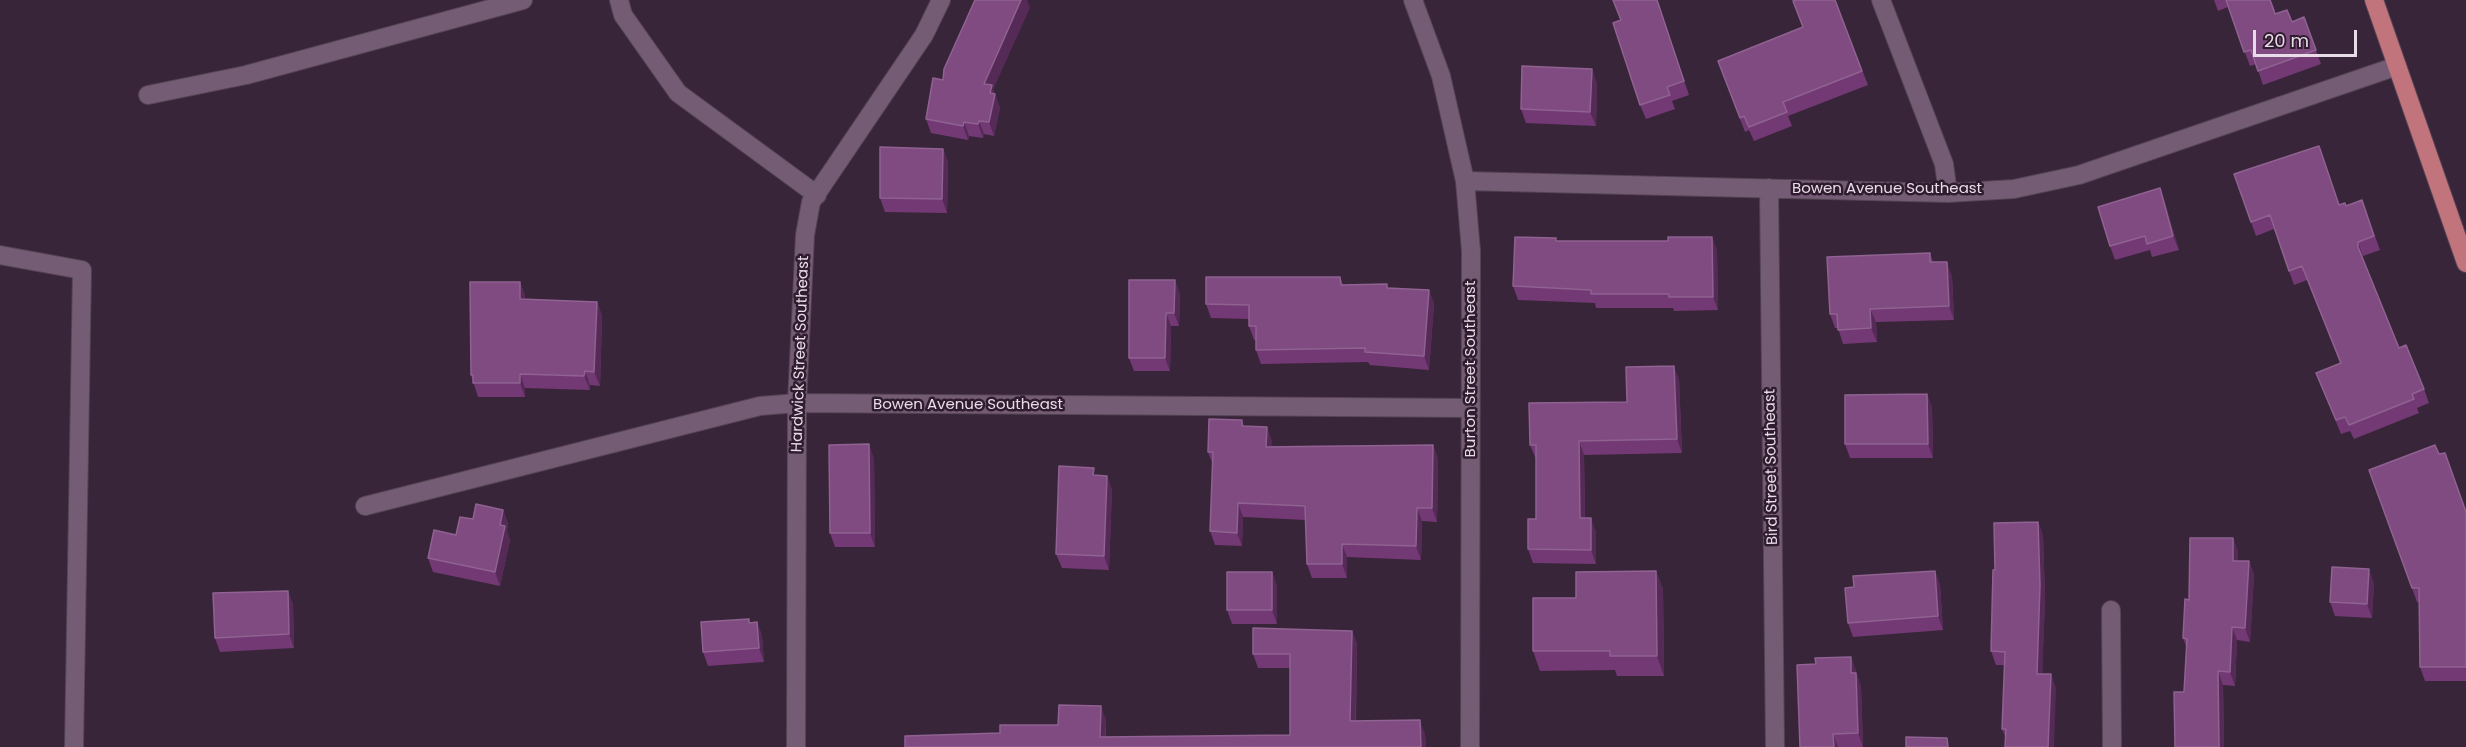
<!DOCTYPE html>
<html>
<head>
<meta charset="utf-8">
<style>
	body { margin:0 }
	#map { position:relative; width:2466px; height:747px; overflow:hidden; background:#392539; font-family:Poppins,sans-serif }
	canvas { display:block }
	.scale { position:absolute; left:2253px; top:30px; width:104px; height:27px; box-sizing:border-box; border:3px solid #e9dce9; border-top:0; padding-left:8px; font-size:18px; line-height:21px; white-space:nowrap; color:#e9dce9; -webkit-text-stroke:4px #2f1c2f; paint-order:stroke }
</style>
</head>
<body>
<div id="map">
<canvas width="2466" height="747"></canvas>
<div class="scale">20 m</div>
</div>
<script>
const c = document.querySelector('canvas').getContext('2d');
c.lineJoin = 'round';
function poly(rows) {
  const path = new Path2D();
  for (const r of rows) {
    path.moveTo(r[0], r[1]);
    for (let i = 2; i < r.length; i += 2) path.lineTo(r[i], r[i + 1]);
  }
  return path;
}
function strokePath(path, color, width, dash) {
  c.strokeStyle = color;
  c.lineWidth = width;
  c.lineCap = dash ? 'butt' : 'round';
  c.setLineDash(dash || []);
  c.stroke(path);
}
function paint(path, color) {
  c.fillStyle = color;
  c.fill(path, 'evenodd');
}
function drawText(font, color, halo, rows, align = 'center') {
  c.font = font + ' Poppins,sans-serif';
  c.lineWidth = 5;
  c.setLineDash([]);
  c.textBaseline = 'middle';
  c.strokeStyle = halo;
  c.fillStyle = color;
  for (const [text, x, y, turn = 0] of rows) {
    c.save();
    c.translate(x, y);
    c.rotate((+turn || 0) * Math.PI / 180);
    c.textAlign = isNaN(turn) ? turn : align;
    if (halo) c.strokeText(text, 0, 0);
    c.fillText(text, 0, 0);
    c.restore();
  }
}
const minor = poly([
	[619,0,623,15,678,93,817,195],
	[1413,0,1441,76,1465,181,1471,251,1470,747],
	[1881,0,1944,164,1948,193],
	[148,95,246,75,523,0],
	[1465,181,1948,193,2014,189,2079,175,2397,66],
	[1769,188,1775,747],
	[0,255,82,270,74,747],
	[365,506,760,406,797,403,1471,408],
	[2111,610,2112,747],
	[796,747,797,403,805,235,811,202,924,35,941,0]
]);
const major = poly([
	[2374,0,2466,263]
]);
strokePath(minor, '#544454', 20);
strokePath(major, '#544454', 20);
strokePath(minor, '#745d74', 18);
strokePath(major, '#c2747d', 18);
paint(poly([
	[1657,0,1689,95,1672,101,1675,109,1646,119,1640,105],
	[1835,0,1868,85,1788,116,1792,126,1754,141,1749,130,1745,132,1718,61,1803,28],
	[2214,0,2271,0,2276,14,2292,22,2304,17,2321,64,2263,85,2256,64,2250,66,2228,7,2218,11],
	[1030,7,993,89,1000,108,994,136,984,134,983,138,969,136,968,140,931,133,926,119,943,80],
	[1597,83,1596,126,1526,123,1521,109],
	[943,149,948,162,947,213,885,212,880,198],
	[2234,174,2339,205,2346,206,2362,200,2380,250,2363,256,2363,259,2399,348,2424,389,2429,403,2417,408,2419,413,2354,439,2350,431,2341,434,2316,373,2340,363,2307,280,2294,285,2274,229,2256,236],
	[2160,188,2179,250,2152,257,2150,250,2115,260,2110,246],
	[1712,237,1717,251,1718,310,1674,311,1673,308,1596,308,1595,303,1518,300,1513,286,1557,241,1668,241],
	[1930,253,1933,262,1952,276,1954,320,1876,322,1877,342,1843,344,1838,328,1835,328,1830,314],
	[1340,277,1343,285,1429,290,1434,304,1429,370,1370,365,1368,362,1261,364,1256,350,1256,340,1254,340,1249,326,1249,319,1211,318,1206,304],
	[520,282,525,296,525,299,597,302,602,316,600,386,590,385,590,390,525,388,525,397,478,397,471,375],
	[1180,293,1179,326,1171,326,1170,371,1134,371,1129,358],
	[1679,379,1682,453,1584,455,1585,518,1596,532,1596,564,1533,563,1528,549,1536,519,1536,459,1530,445,1627,402],
	[1927,394,1932,408,1933,458,1850,458,1845,444],
	[1242,420,1244,426,1272,441,1271,446,1433,445,1438,459,1437,522,1422,521,1421,560,1347,557,1347,578,1312,578,1307,564,1306,520,1243,517,1242,546,1215,545,1210,531,1213,465,1208,452],
	[2439,454,2466,512,2466,681,2425,681,2420,667,2419,602,2417,602,2369,470],
	[874,458,875,547,835,547,830,533],
	[1096,475,1112,489,1109,570,1062,568,1056,554],
	[503,510,508,524,507,531,510,540,500,586,433,572,428,558,456,535,473,519],
	[2038,522,2043,536,2045,599,2042,674,2056,688,2006,739,2002,729,2005,665,1996,665,1991,651,1995,570],
	[2233,538,2238,552,2238,561,2249,561,2254,575,2250,642,2237,640,2235,686,2223,685,2224,747,2175,747,2184,692,2187,649,2183,638,2189,600],
	[1656,571,1663,590,1664,676,1617,676,1615,670,1540,671,1533,651,1576,598],
	[1935,571,1940,585,1943,630,1853,637,1848,623,1854,587],
	[1272,572,1277,586,1277,624,1232,624,1227,610],
	[2374,583,2372,618,2335,616,2330,602],
	[288,591,293,605,294,648,220,652,215,638],
	[757,622,762,636,764,662,708,666,703,652,750,623],
	[1352,631,1357,644,1356,721,1425,734,1426,747,905,747,1058,725,1106,720,1106,737,1290,735,1290,668,1258,668,1253,654],
	[1851,657,1861,687,1863,747,1800,747,1816,664]
]), '#723974');
paint(poly([
	[1021,0,1027,0,1030,7,993,89,1000,108,994,136,989,122,984,84],
	[1592,69,1597,83,1596,126,1590,112],
	[979,121,984,134,983,138,978,124],
	[964,122,969,136,968,140,963,126],
	[943,149,948,162,947,213,942,199],
	[2160,188,2165,202,2179,250,2173,236],
	[1712,237,1717,251,1718,310,1713,297],
	[2358,242,2363,256,2363,260,2358,247],
	[1947,262,1952,276,1954,320,1949,306],
	[1175,280,1180,293,1179,326,1174,313],
	[520,282,525,296,525,313,520,299],
	[1429,290,1434,304,1429,370,1424,356],
	[597,302,602,316,600,386,594,372],
	[1870,309,1876,322,1877,342,1871,328],
	[1166,313,1171,326,1170,371,1165,358],
	[1674,366,1679,379,1682,453,1677,439],
	[585,371,590,385,590,390,584,376],
	[520,374,525,388,525,397,520,383],
	[1927,394,1932,408,1933,458,1928,444],
	[1267,427,1272,441,1271,460,1266,447],
	[1579,441,1584,455,1585,532,1580,518],
	[869,444,874,458,875,547,870,533],
	[1433,445,1438,459,1437,522,1432,508],
	[1107,476,1112,489,1109,570,1104,556],
	[1238,503,1243,517,1242,546,1237,533],
	[1417,508,1422,521,1421,560,1416,546],
	[503,510,508,524,507,531,510,540,500,586,495,572,500,525],
	[1591,518,1596,532,1596,564,1591,550],
	[2038,522,2043,536,2045,599,2042,687,2037,674],
	[2233,538,2238,552,2238,575,2233,561],
	[1342,544,1347,557,1347,578,1342,564],
	[2249,561,2254,575,2250,642,2245,628],
	[2369,569,2374,583,2372,618,2367,604],
	[1656,571,1663,590,1664,676,1657,656],
	[1935,571,1940,585,1943,630,1938,616],
	[1272,572,1277,586,1277,624,1272,610],
	[288,591,293,605,294,648,289,634],
	[757,622,762,636,764,662,759,648],
	[2232,627,2237,640,2235,686,2230,672],
	[1352,631,1357,644,1355,735,1350,721],
	[1851,657,1856,671,1856,687,1851,673],
	[2218,671,2223,685,2224,747,2219,747],
	[1856,673,1861,687,1863,747,1858,733],
	[2051,674,2056,688,2054,747,2048,747],
	[1101,706,1106,720,1105,747,1100,737],
	[1420,720,1425,734,1426,747,1421,747],
	[1833,734,1838,747,1834,747]
]), '#562a57');
const building = poly([
	[975,0,1021,0,984,84,992,85,990,93,995,94,989,122,979,121,978,124,964,122,963,126,926,119,933,78,943,80,944,69,975,0],
	[1613,0,1657,0,1684,81,1667,87,1670,95,1640,105,1613,23,1621,20,1613,0],
	[1796,0,1835,0,1862,71,1783,102,1787,112,1749,127,1744,116,1740,118,1718,61,1803,27,1793,1,1796,0],
	[2226,0,2270,0,2275,14,2287,10,2292,22,2304,17,2316,50,2258,71,2251,50,2244,52,2226,0],
	[1522,66,1592,69,1590,112,1521,109,1522,66],
	[2319,146,2339,205,2345,203,2346,206,2362,200,2374,236,2358,242,2358,247,2399,348,2406,345,2424,389,2412,394,2414,399,2349,425,2345,417,2336,420,2316,373,2341,363,2302,266,2289,271,2270,215,2251,222,2234,174,2319,146],
	[880,147,943,149,942,199,880,198,880,147],
	[2160,188,2173,236,2147,244,2145,236,2110,246,2098,207,2160,188],
	[1515,237,1556,238,1556,241,1668,241,1668,237,1712,237,1713,297,1669,297,1669,294,1591,294,1591,290,1513,286,1515,237],
	[1930,253,1930,262,1947,262,1949,306,1870,309,1871,328,1838,330,1837,314,1830,314,1827,257,1930,253],
	[1206,277,1340,277,1341,285,1387,284,1387,288,1429,290,1424,356,1365,352,1365,348,1256,350,1256,326,1249,326,1249,305,1206,304,1206,277],
	[1129,280,1175,280,1174,313,1166,313,1165,358,1129,358,1129,280],
	[470,282,520,282,520,299,597,302,594,372,585,371,584,376,520,374,520,383,473,383,473,375,471,375,470,282],
	[1674,366,1677,439,1579,441,1580,518,1591,518,1591,550,1528,549,1528,519,1536,519,1536,445,1530,445,1529,403,1627,402,1626,367,1674,366],
	[1927,394,1928,444,1845,444,1845,395,1927,394],
	[1209,419,1242,420,1242,426,1267,427,1266,447,1433,445,1432,508,1417,508,1416,546,1342,544,1342,564,1307,564,1305,506,1238,503,1237,533,1210,531,1213,452,1208,452,1209,419],
	[869,444,870,533,830,533,829,445,869,444],
	[2435,445,2439,454,2445,453,2466,512,2466,667,2420,667,2419,588,2412,588,2369,470,2435,445],
	[1059,466,1094,468,1093,475,1107,476,1104,556,1056,554,1059,466],
	[476,504,503,510,500,525,505,526,495,572,428,558,434,530,456,535,460,517,473,519,476,504],
	[2038,522,2040,585,2037,674,2051,674,2048,747,2005,747,2006,729,2002,729,2005,652,1991,651,1993,570,1995,570,1994,523,2038,522],
	[2190,538,2233,538,2233,561,2249,561,2245,628,2232,627,2230,672,2218,671,2219,747,2175,747,2174,692,2184,692,2187,639,2183,638,2185,599,2189,600,2190,538],
	[2332,567,2369,569,2367,604,2330,602,2332,567],
	[1656,571,1657,656,1610,656,1610,651,1533,651,1533,598,1576,598,1576,572,1656,571],
	[1935,571,1938,616,1848,623,1845,588,1854,587,1853,576,1935,571],
	[1227,572,1272,572,1272,610,1227,610,1227,572],
	[288,591,289,634,215,638,213,593,288,591],
	[749,619,749,623,757,622,759,648,703,652,701,622,749,619],
	[1253,628,1352,631,1350,721,1420,720,1421,747,905,747,905,736,1000,733,1000,725,1058,725,1059,705,1101,706,1100,737,1290,735,1290,654,1253,654,1253,628],
	[1851,657,1851,673,1856,673,1858,733,1833,734,1834,747,1800,747,1797,665,1816,664,1815,658,1851,657],
	[1906,737,1947,738,1948,747,1906,747,1906,737]
]);
paint(building, '#7f4b80');
strokePath(building, '#8f6291', 1.5);
drawText('15px', '#e9dce9', '#2f1c2f', [
	["Bowen Avenue Southeast",1887,189],
	["Hardwick Street Southeast",801,354,-88],
	["Burton Street Southeast",1471,369,-90],
	["Bowen Avenue Southeast",968,405],
	["Bird Street Southeast",1772,467,-91]
]);
</script>
</body>
</html>
